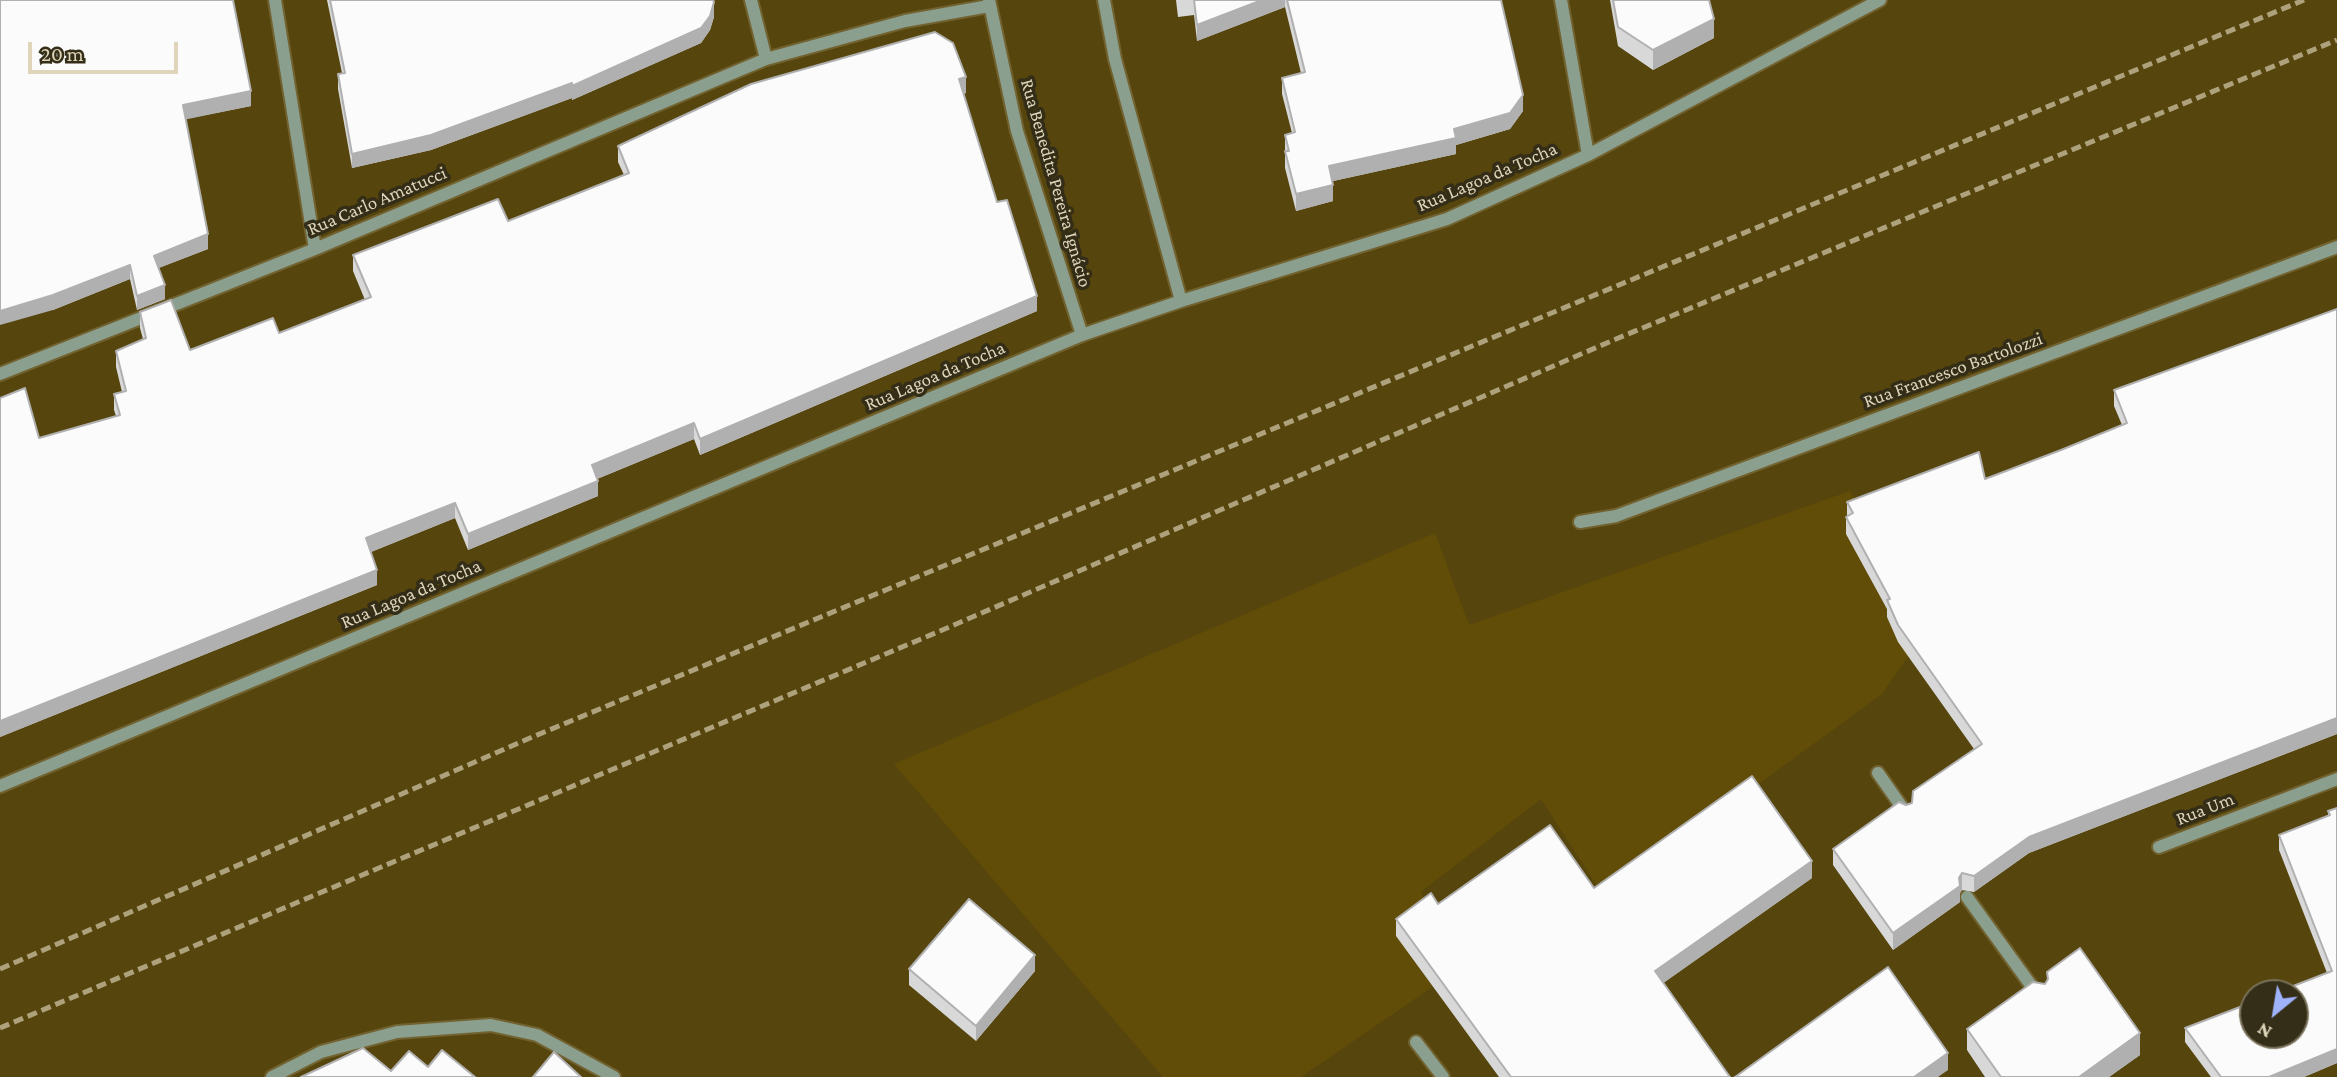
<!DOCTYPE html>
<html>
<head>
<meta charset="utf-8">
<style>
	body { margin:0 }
	#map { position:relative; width:2337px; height:1077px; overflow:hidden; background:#56450d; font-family:"Crimson Pro",serif }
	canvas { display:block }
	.north { position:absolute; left:2239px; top:979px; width:70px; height:70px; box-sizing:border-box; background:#342d17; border:2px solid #787058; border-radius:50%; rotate:210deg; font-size:19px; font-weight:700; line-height:28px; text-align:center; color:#ded5ba }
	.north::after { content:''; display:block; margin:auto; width:24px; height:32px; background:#9fb3fd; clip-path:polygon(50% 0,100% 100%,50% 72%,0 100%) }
	.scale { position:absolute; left:28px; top:42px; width:150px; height:32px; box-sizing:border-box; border:4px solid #ded5ba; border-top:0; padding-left:9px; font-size:21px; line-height:24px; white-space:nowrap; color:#ded5ba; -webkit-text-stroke:5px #342d17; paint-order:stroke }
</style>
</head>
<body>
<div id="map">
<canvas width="2337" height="1077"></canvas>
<div class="north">N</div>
<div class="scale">20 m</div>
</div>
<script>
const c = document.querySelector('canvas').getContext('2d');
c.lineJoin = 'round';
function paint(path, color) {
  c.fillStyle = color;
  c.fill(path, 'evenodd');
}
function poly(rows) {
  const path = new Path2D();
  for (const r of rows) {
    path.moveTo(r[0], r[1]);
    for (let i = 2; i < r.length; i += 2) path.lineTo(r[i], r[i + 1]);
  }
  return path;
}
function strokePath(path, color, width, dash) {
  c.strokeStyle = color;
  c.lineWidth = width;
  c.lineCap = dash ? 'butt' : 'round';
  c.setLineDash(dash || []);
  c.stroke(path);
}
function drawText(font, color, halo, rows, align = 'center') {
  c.font = font + ' "Crimson Pro",serif';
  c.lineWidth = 7;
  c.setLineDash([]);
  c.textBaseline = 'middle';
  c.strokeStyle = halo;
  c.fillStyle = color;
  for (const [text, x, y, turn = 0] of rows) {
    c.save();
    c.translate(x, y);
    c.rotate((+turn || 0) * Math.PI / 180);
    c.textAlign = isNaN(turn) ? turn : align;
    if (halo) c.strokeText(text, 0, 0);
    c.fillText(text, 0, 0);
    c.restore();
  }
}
paint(poly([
	[1850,491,1919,610,1909,655,1882,694,1604,897,1541,799,1421,892,1460,968,1301,1077,1163,1077,894,764,1435,533,1469,625]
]), '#614d07');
const minor = poly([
	[275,0,315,249],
	[751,0,766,59],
	[989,0,1017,131,1082,335],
	[1104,0,1115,59,1181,301],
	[1561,0,1588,155],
	[0,374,315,249,766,59,905,21,989,6],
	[1580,522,1616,516,2337,247],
	[1878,773,1906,813],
	[0,786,1082,335,1181,301,1447,219,1588,155,1880,0],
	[2159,847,2337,779],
	[1967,897,2038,995],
	[1416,1042,1443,1077],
	[272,1077,321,1052,397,1032,491,1025,537,1035,614,1077]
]);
strokePath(minor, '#716230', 16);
strokePath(minor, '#8a9f8e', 12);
strokePath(poly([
	[0,969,530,738,2304,0],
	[0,1028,940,631,1616,339,2337,40]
]), '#aea27d', 5, [10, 5]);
paint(poly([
	[0,0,251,106,185,119,208,249,158,268,165,299,137,310,130,279,53,310],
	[327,0,713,0,714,17,710,30,701,43,572,100,572,98,431,150,352,168,338,89,338,74,342,73],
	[1176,0,1501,0,1523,111,1510,129,1456,145,1456,154,1333,181,1333,201,1296,211,1285,168,1285,135,1292,133,1282,94,1282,78,1301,73,1285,7,1197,41,1194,15,1178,17],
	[1610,0,1709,0,1714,38,1653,70,1618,46],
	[966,93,964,94,997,202,1037,311,700,455,694,439,597,479,598,496,468,550,455,518,371,552,377,585,0,737,0,398,39,438,116,416,114,410,114,394,122,392,116,367,116,351,143,339,140,328,140,312,190,350,279,333,365,300,353,271,353,255,508,221,624,175,618,162,618,146],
	[2337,309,2337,734,2029,853,1974,892,1962,890,1960,893,1960,902,1893,950,1833,865,1833,849,1906,805,1912,803,1974,749,1898,642,1887,617,1887,609,1846,534,1846,517,1847,517,1847,502,1985,479,2061,450,2122,425,2114,406,2114,390],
	[2337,808,2337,1063,2304,1077,2211,1077,2185,1042,2185,1028,2327,973,2279,850,2279,835,2328,816,2328,811],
	[1812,878,1663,983,1730,1077,1499,1077,1396,936,1396,919,1438,904,1594,888],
	[909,969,1035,971,976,1041,909,985],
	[2047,972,2140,1055,2109,1077,1985,1077,1967,1050,1967,1029,2045,984,2047,980]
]), '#d8d8d8');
paint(poly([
	[1262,0,1285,0,1285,7,1197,41,1197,25],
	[714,2,714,17,710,30,701,43,572,100,572,86],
	[1714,19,1714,38,1653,70,1653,50],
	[966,77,966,93,959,95,959,79],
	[572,83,572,98,431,150,352,168,352,154],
	[251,91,251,106,183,120,183,105],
	[1523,95,1523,111,1510,129,1456,145,1456,154,1329,182,1329,166,1454,129],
	[1333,185,1333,201,1296,211,1296,194],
	[208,234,208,249,154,270,154,256],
	[130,265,130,279,53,310,0,325,0,311],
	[165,285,165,299,137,310,137,296],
	[1037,296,1037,311,700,455,700,439],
	[694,423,694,439,592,481,592,465],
	[598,481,598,496,468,550,468,534],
	[455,503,455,518,366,554,366,538],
	[377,570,377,585,0,737,0,721],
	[2337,718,2337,734,2029,853,1974,892,1974,876,2029,837],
	[1812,861,1812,878,1655,989,1655,971],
	[1962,873,1962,890,1960,893,1960,902,1893,950,1893,933,1959,878],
	[1035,955,1035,971,976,1041,976,1026],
	[2140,1033,2140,1055,2109,1077,2079,1077],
	[2337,1049,2337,1063,2304,1077,2269,1077],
	[1948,1053,1948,1070,1938,1077,1914,1077]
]), '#b0b0b0');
const building = poly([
	[0,0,233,0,251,91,183,105,208,234,154,256,165,285,137,296,130,265,53,295,0,311,0,0],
	[330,0,713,0,714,2,710,16,701,28,572,86,572,83,431,135,352,154,338,74,345,73,330,0],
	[1194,0,1262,0,1197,25,1194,0],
	[1287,0,1501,0,1523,95,1510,113,1454,129,1456,138,1329,166,1333,185,1296,194,1285,151,1289,151,1285,135,1295,132,1282,78,1305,72,1287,0],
	[1613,0,1709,0,1714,19,1653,50,1618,27,1613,0],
	[935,32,953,43,966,77,959,79,997,202,1007,200,1037,296,700,439,694,423,592,465,598,481,468,534,455,503,366,538,377,570,0,721,0,398,25,388,39,438,120,415,114,394,126,391,116,351,146,338,140,312,171,300,190,350,273,318,279,333,371,297,353,255,498,199,508,221,629,173,618,146,751,84,935,32],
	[2337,309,2337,718,2029,837,1974,876,1962,873,1959,878,1960,886,1893,933,1833,849,1899,802,1906,805,1912,803,1913,791,1982,744,1898,625,1887,600,1890,599,1846,517,1853,513,1847,502,1979,452,1985,479,2061,450,2127,423,2114,390,2337,309],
	[1752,776,1812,861,1655,971,1730,1077,1511,1077,1396,919,1431,893,1438,904,1550,825,1594,888,1752,776],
	[2337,808,2337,1049,2269,1077,2221,1077,2185,1028,2253,1002,2253,1035,2295,1035,2295,993,2275,993,2332,971,2279,835,2330,815,2328,811,2337,808],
	[969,899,1035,955,976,1026,909,969,969,899],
	[2080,948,2140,1033,2079,1077,2001,1077,1967,1029,2033,982,2045,984,2048,979,2047,972,2080,948],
	[1888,967,1948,1053,1914,1077,1735,1077,1888,967],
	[363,1048,391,1071,409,1051,428,1067,442,1050,475,1077,301,1077,363,1048],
	[554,1052,581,1077,533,1077,554,1052]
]);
paint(building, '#fbfbfb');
strokePath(building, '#b0b0b0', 2);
drawText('19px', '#ded5ba', '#342d17', [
	["Rua Lagoa da Tocha",1487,177,-23],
	["Rua Benedita Pereira Ignácio",1056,183,74],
	["Rua Carlo Amatucci",377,201,-23],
	["Rua Francesco Bartolozzi",1953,370,-20],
	["Rua Lagoa da Tocha",935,376,-23],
	["Rua Lagoa da Tocha",411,594,-23],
	["Rua Um",2205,809,-21]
]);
</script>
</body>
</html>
